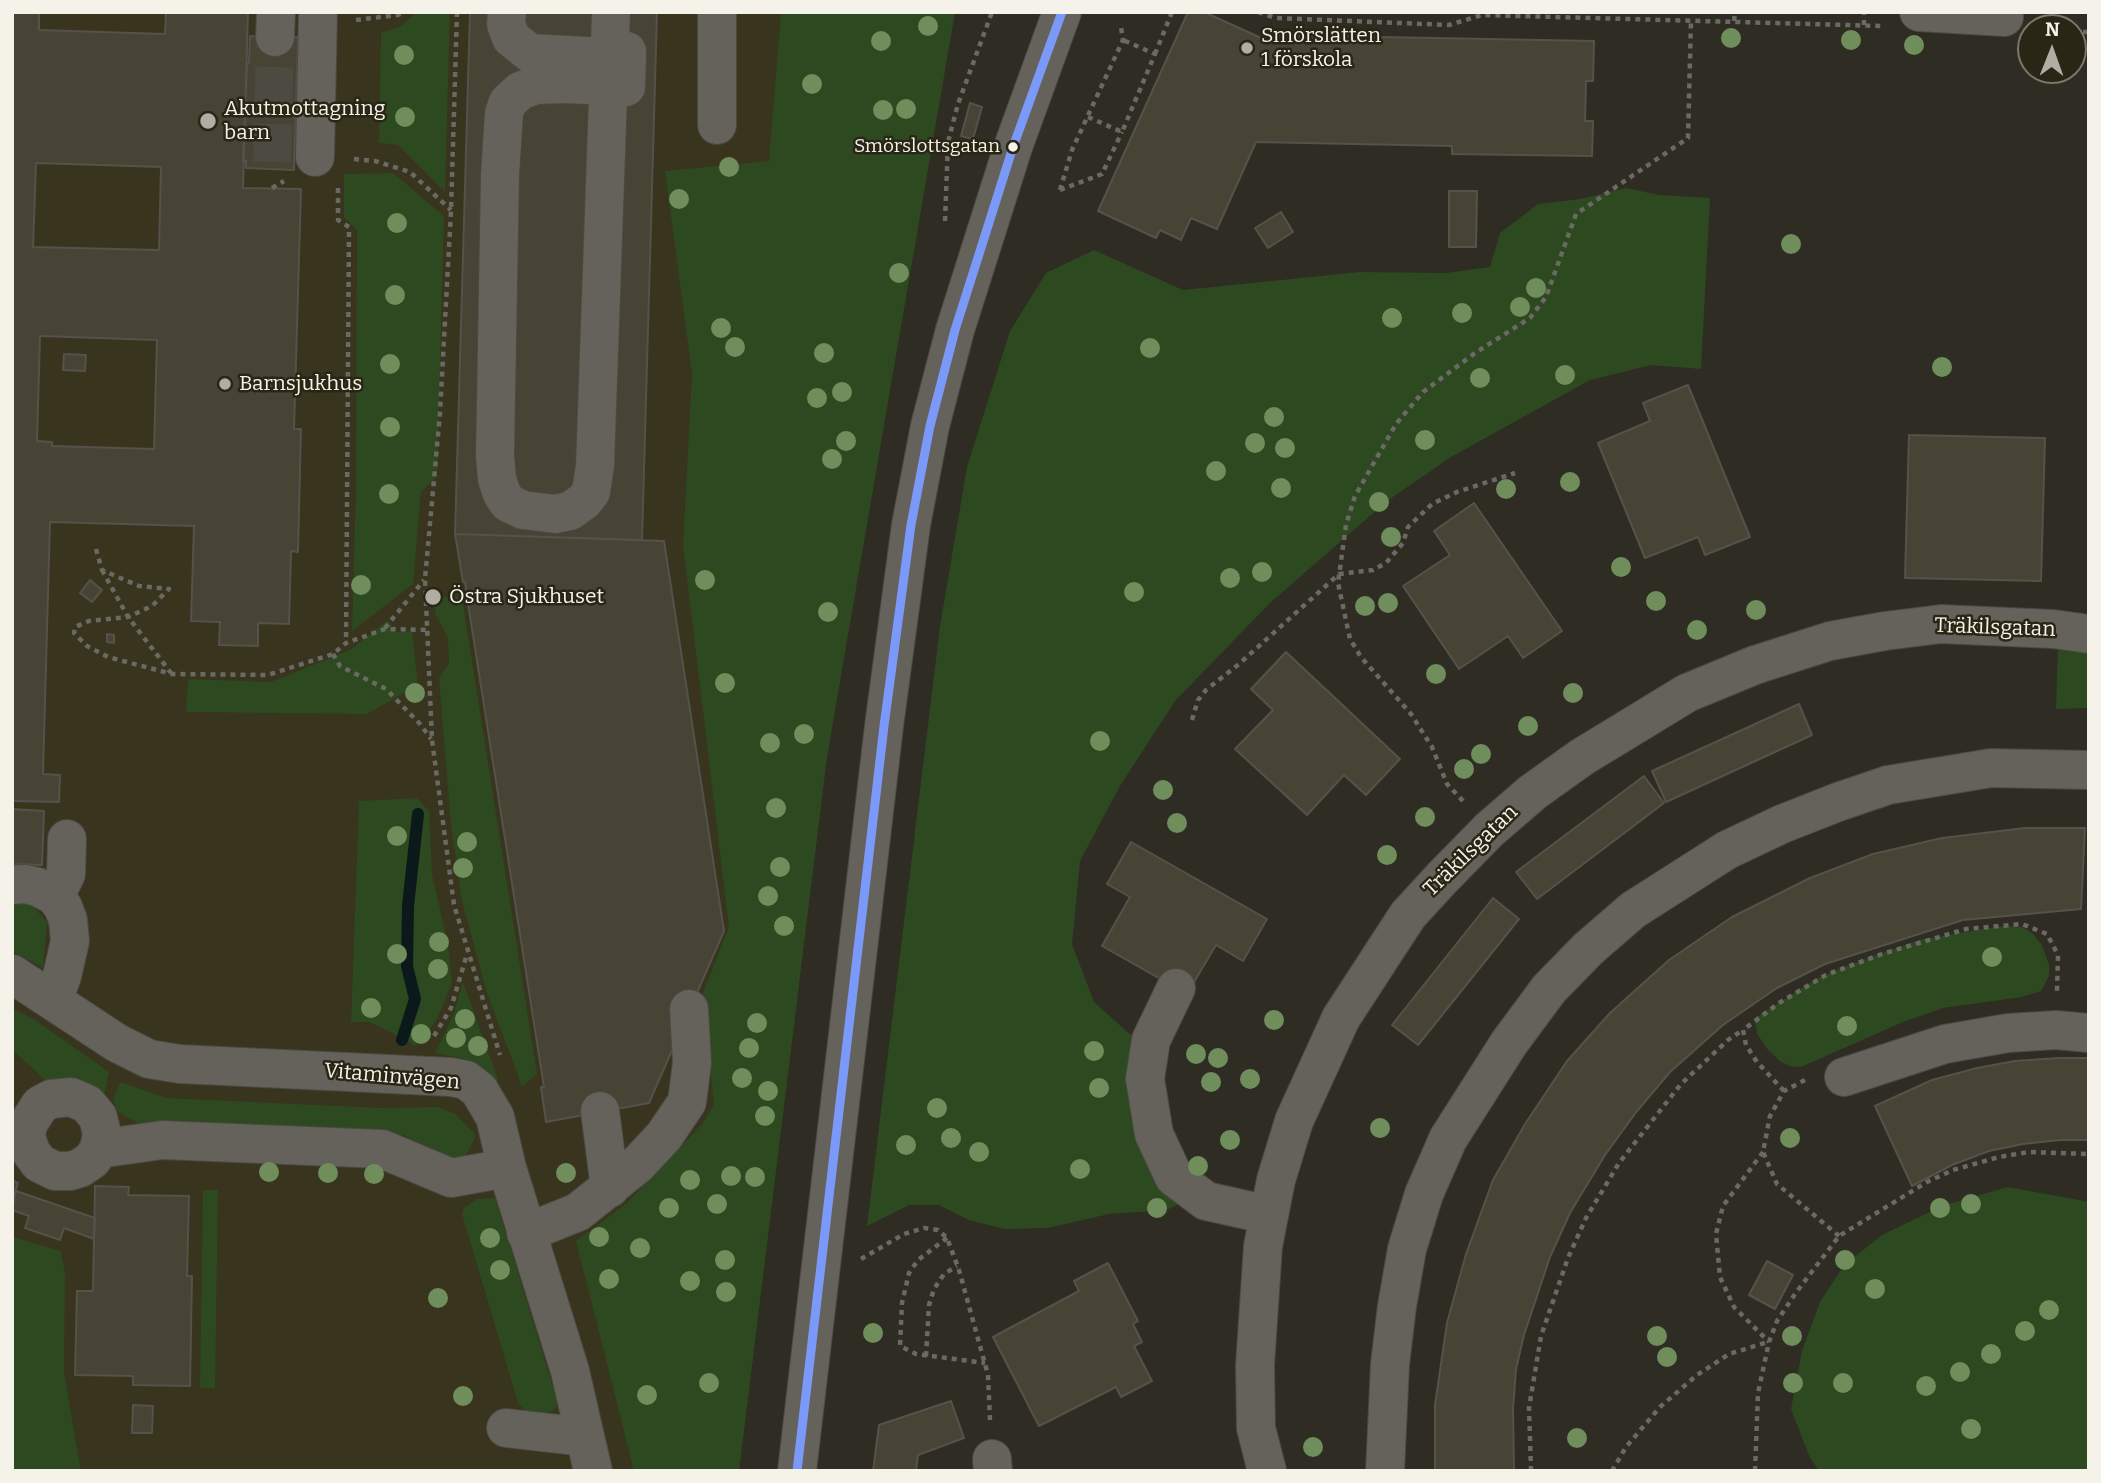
<!DOCTYPE html>
<html>
<head>
<meta charset="utf-8">
<style>
	body { margin:0 }
	#map { position:relative; width:2101px; height:1483px; overflow:hidden; background:#2f2c24; font-family:Bitter,serif }
	canvas { display:block }
	.frame { position:absolute; inset:0; border:14px solid #f5f3e9; pointer-events:none }
	.north { position:absolute; left:2017px; top:14px; width:70px; height:70px; box-sizing:border-box; background:#292615; border:2px solid #7b786a; border-radius:50%; rotate:1deg; font-size:19px; font-weight:700; line-height:28px; text-align:center; color:#f5f3e9 }
	.north::after { content:''; display:block; margin:auto; width:24px; height:32px; background:#b0ada4; clip-path:polygon(50% 0,100% 100%,50% 72%,0 100%) }
</style>
</head>
<body>
<div id="map">
<canvas width="2101" height="1483"></canvas>
<div class="frame"></div>
<div class="north">N</div>
</div>
<script>
const c = document.querySelector('canvas').getContext('2d');
c.lineJoin = 'round';
function paint(path, color) {
  c.fillStyle = color;
  c.fill(path, 'evenodd');
}
function poly(rows) {
  const path = new Path2D();
  for (const r of rows) {
    path.moveTo(r[0], r[1]);
    for (let i = 2; i < r.length; i += 2) path.lineTo(r[i], r[i + 1]);
  }
  return path;
}
function strokePath(path, color, width, dash) {
  c.strokeStyle = color;
  c.lineWidth = width;
  c.lineCap = dash ? 'butt' : 'round';
  c.setLineDash(dash || []);
  c.stroke(path);
}
function drawText(font, color, halo, rows, align = 'center') {
  c.font = font + ' Bitter,serif';
  c.lineWidth = 5;
  c.setLineDash([]);
  c.textBaseline = 'middle';
  c.strokeStyle = halo;
  c.fillStyle = color;
  for (const [text, x, y, turn = 0] of rows) {
    c.save();
    c.translate(x, y);
    c.rotate((+turn || 0) * Math.PI / 180);
    c.textAlign = isNaN(turn) ? turn : align;
    if (halo) c.strokeText(text, 0, 0);
    c.fillText(text, 0, 0);
    c.restore();
  }
}
paint(poly([
	[12,12,955,12,827,757,739,1471,50,1471,12,1440]
]), '#38341e');
paint(poly([
	[417,12,450,12,445,192,398,145,379,143,381,33,401,26],
	[781,12,955,12,827,757,739,1471,634,1471,576,1241,626,1204,703,1123,714,1105,703,993,729,927,683,545,692,374,665,171,769,161],
	[393,173,444,216,437,477,421,492,413,584,352,631,356,489,357,230,344,217,344,174],
	[1626,188,1659,195,1710,198,1701,369,1651,365,1590,380,1451,457,1387,501,1270,603,1175,701,1120,786,1080,861,1072,944,1094,1002,1132,1036,1182,1202,1167,1210,1109,1214,1048,1228,1004,1229,969,1220,939,1205,909,1205,867,1226,940,626,967,467,1010,331,1046,273,1094,250,1183,290,1360,272,1446,273,1490,267,1500,233,1538,204,1580,199],
	[436,597,462,597,537,1074,522,1086,487,993,462,901,451,824,439,678,449,664,448,638,435,614],
	[388,620,396,632,412,632,418,685,367,714,186,712,188,679,271,682,350,650],
	[2058,646,2089,651,2089,708,2056,709],
	[417,798,429,811,432,874,448,945,452,983,438,1017,423,1041,414,1046,407,1040,369,1022,351,1022,359,801],
	[12,899,29,902,47,922,43,968,12,951],
	[2003,926,2022,927,2033,934,2042,945,2049,965,2049,976,2041,991,2022,997,1943,1008,1903,1022,1801,1067,1790,1066,1781,1062,1768,1050,1757,1034,1755,1018,1818,978,1854,963,1919,940],
	[463,982,498,1079,498,1083,481,1068,468,1060,435,1053,453,1016],
	[12,1008,35,1020,109,1072,104,1096,46,1081,12,1049],
	[120,1082,167,1098,380,1108,438,1107,455,1114,476,1135,465,1157,443,1161,404,1135,139,1124,118,1112,113,1099],
	[2008,1187,2089,1202,2089,1471,1819,1471,1810,1458,1791,1409,1802,1351,1820,1302,1844,1265,1882,1235,1942,1206],
	[203,1190,218,1190,215,1388,200,1388],
	[495,1198,558,1403,553,1411,544,1414,533,1415,524,1410,518,1403,462,1214,464,1208,477,1199],
	[13,1237,61,1251,65,1273,64,1373,81,1471,12,1471]
]), '#2d4920');
strokePath(poly([
	[402,1040,415,999,407,966,408,906,418,814]
]), '#0c191a', 12);
const building = poly([
	[12,12,39,12,39,30,165,34,166,12,248,12,243,188,301,189,294,429,301,429,298,552,291,551,289,624,258,623,258,646,219,645,220,622,191,621,194,526,50,522,43,774,60,775,59,802,12,801,12,12],
	[36,163,161,167,159,250,33,247,36,163],
	[40,336,157,340,154,449,52,446,52,442,37,441,40,336],
	[470,12,657,12,642,540,455,534,470,12],
	[1188,12,1204,12,1270,42,1273,35,1594,41,1593,81,1586,81,1585,121,1593,121,1592,156,1452,154,1452,146,1256,142,1217,229,1191,218,1181,240,1160,230,1156,238,1098,211,1188,12],
	[250,36,298,37,294,170,246,168,246,161,243,161,247,63,249,63,250,36],
	[970,103,982,107,973,139,961,136,970,103],
	[1449,191,1477,191,1476,247,1449,247,1449,191],
	[1281,212,1293,232,1268,248,1255,228,1281,212],
	[64,354,86,355,85,371,63,370,64,354],
	[1688,385,1750,537,1705,555,1698,537,1645,558,1598,443,1650,421,1643,403,1688,385],
	[1909,435,2045,438,2041,581,1905,578,1909,435],
	[1474,503,1562,631,1523,658,1508,636,1459,669,1403,586,1450,555,1434,531,1474,503],
	[455,534,664,541,724,931,649,1103,546,1122,541,1087,544,1087,467,597,465,582,463,582,455,534],
	[90,580,102,590,92,602,80,593,90,580],
	[107,634,114,635,114,643,107,642,107,634],
	[1286,652,1400,759,1366,795,1344,775,1307,815,1235,749,1273,710,1251,689,1286,652],
	[1799,704,1812,735,1666,802,1652,771,1799,704],
	[1644,776,1664,803,1537,899,1516,872,1644,776],
	[12,809,44,811,42,865,12,864,12,809],
	[2025,828,2085,828,2081,909,1963,920,1825,964,1777,988,1723,1025,1670,1072,1637,1111,1605,1155,1570,1213,1550,1257,1524,1335,1516,1369,1513,1409,1514,1471,1435,1471,1435,1405,1447,1323,1466,1254,1493,1180,1525,1124,1567,1061,1610,1013,1669,960,1732,917,1810,878,1873,854,1942,838,2025,828],
	[1131,842,1267,919,1243,961,1216,945,1187,994,1102,946,1130,897,1107,884,1131,842],
	[1493,898,1519,919,1418,1045,1392,1025,1493,898],
	[2059,1058,2089,1058,2089,1140,2060,1140,2023,1144,1989,1151,1952,1165,1912,1186,1875,1106,1932,1080,1977,1068,2015,1061,2059,1058],
	[12,1180,18,1183,12,1201,12,1180],
	[95,1186,129,1187,128,1195,189,1196,187,1276,192,1276,190,1386,133,1385,133,1376,75,1375,77,1291,93,1291,95,1186],
	[16,1191,95,1218,94,1239,64,1228,60,1240,25,1228,29,1216,12,1210,16,1191],
	[1767,1261,1793,1275,1775,1309,1749,1295,1767,1261],
	[1108,1263,1138,1321,1133,1324,1142,1342,1134,1346,1152,1381,1121,1397,1116,1387,1039,1426,993,1337,1079,1291,1074,1281,1108,1263],
	[951,1401,964,1438,918,1455,916,1471,873,1471,879,1425,951,1401],
	[133,1405,153,1406,152,1433,132,1433,133,1405]
]);
paint(building, '#474435');
strokePath(building, '#54524a', 2);
strokePath(poly([
	[272,162,275,37]
]), '#4d4a42', 38, [38, 19]);
const minor = poly([
	[507,12,506,24,511,38,530,53,627,58,627,51],
	[611,12,595,466,591,492,584,501,570,511,555,514,523,510,508,503,502,494,497,479,495,456,500,175,504,113,508,102,520,91,536,85,566,84,626,87,627,58],
	[717,12,717,125],
	[1919,12,2004,17],
	[275,37,276,12],
	[315,157,318,12],
	[12,885,25,884,38,887,55,896,63,907,68,920,70,941,62,976,53,1001],
	[55,896,66,874,67,839],
	[12,974,117,1043,149,1059,180,1064,451,1077,466,1080,479,1090,495,1117,507,1168,570,1371,593,1471],
	[1176,988,1151,1040,1145,1079,1154,1134,1174,1177,1206,1201,1269,1215],
	[1844,1077,1945,1044,2008,1033,2056,1030,2089,1033],
	[600,1111,610,1188],
	[99,1149,102,1134,98,1117,87,1104,71,1097,51,1099,40,1105,28,1124,26,1137,31,1152,39,1163,55,1171,70,1171,80,1168,92,1160,99,1149,162,1140,382,1149,451,1178,507,1168],
	[526,1233,578,1212,637,1165,664,1136,687,1102,692,1063,689,1009],
	[506,1428,585,1437],
	[992,1459,993,1471],
	[797,1471,884,726,911,525,930,426,955,330,1013,147,1062,12],
	[1267,1471,1256,1428,1255,1365,1263,1246,1276,1180,1294,1121,1341,1018,1408,915,1442,878,1489,830,1533,792,1582,757,1687,693,1755,665,1830,641,1885,631,1941,624,2053,629,2089,634],
	[1385,1471,1390,1364,1397,1306,1407,1249,1424,1194,1448,1139,1509,1043,1549,989,1588,949,1633,910,1727,850,1782,824,1838,802,1888,785,1991,768,2089,770]
]);
strokePath(minor, '#4b4942', 40);
strokePath(poly([
	[457,12,451,211,440,413,425,579,432,740,454,905,500,1055],
	[1258,12,1276,18,1449,25,1482,15,1883,26],
	[356,20,398,15,403,12],
	[1734,21,1735,12],
	[1864,25,1864,12],
	[2073,32,2089,32],
	[1155,54,1172,12],
	[1088,117,1122,132,1155,54,1123,40],
	[354,159,375,161,410,172,451,210],
	[272,188,284,181],
	[338,188,338,220,349,227,346,643],
	[1060,190,1072,150,1123,40,1121,27],
	[1060,190,1102,174,1122,132],
	[945,221,948,142,958,104,992,12],
	[96,549,102,570,139,586,169,589,152,606,128,617,89,621,75,627,74,633,87,646,108,657,172,674,268,675,333,654,346,643,385,629,428,630],
	[102,570,128,617,171,673],
	[385,628,424,580],
	[333,654,340,666,386,689,420,724,431,739],
	[1192,720,1198,700,1206,690,1239,664,1339,574,1373,570,1386,563,1403,543,1408,527,1432,504,1457,492,1515,473],
	[1463,801,1447,784,1432,747,1411,714,1361,657,1350,639,1338,583,1346,525,1355,496,1396,424,1423,392,1475,353,1530,318,1546,297,1576,214,1688,138,1691,20],
	[434,1036,451,1008,467,954],
	[1805,1080,1784,1091,1770,1116,1763,1152,1777,1184,1839,1236],
	[1784,1091,1757,1062,1746,1045,1743,1030,1779,1003,1826,975,1882,954,1966,929,2022,924,2047,934,2058,955,2057,991],
	[1763,1152,1723,1206,1716,1234,1720,1277,1734,1307,1769,1342],
	[947,1238,918,1260,909,1273,902,1303,900,1346,916,1354,985,1363],
	[861,1259,904,1234,924,1228,938,1230,947,1238,959,1270,988,1375,990,1420],
	[926,1356,929,1305,934,1289,944,1274,957,1266],
	[1531,1471,1529,1408,1541,1336,1568,1258,1586,1218,1619,1163,1681,1084,1728,1040,1743,1030],
	[1612,1471,1626,1447,1660,1407,1697,1375,1729,1354,1768,1342],
	[1755,1471,1758,1393,1769,1342,1777,1321,1795,1294,1839,1236,1927,1182,1953,1170,1999,1157,2029,1152,2089,1154]
]), '#6b6963', 4.5, [5, 5]);
strokePath(minor, '#64625a', 38);
strokePath(poly([
	[797,1471,884,726,911,525,930,426,955,330,1013,147,1062,12]
]), '#7b99f9', 9);
c.fillStyle = '#6f8e5c';
for (const [x, y] of [
	[928,26],
	[1731,38],
	[1851,40],
	[881,41],
	[1914,45],
	[404,55],
	[812,84],
	[906,109],
	[883,110],
	[405,117],
	[729,167],
	[679,199],
	[397,223],
	[1791,244],
	[899,273],
	[1536,288],
	[395,295],
	[1520,307],
	[1462,313],
	[1392,318],
	[721,328],
	[735,347],
	[1150,348],
	[824,353],
	[390,364],
	[1942,367],
	[1565,375],
	[1480,378],
	[842,392],
	[817,398],
	[1274,417],
	[390,427],
	[1425,440],
	[846,441],
	[1255,443],
	[1285,448],
	[832,459],
	[1216,471],
	[1570,482],
	[1281,488],
	[1506,489],
	[389,494],
	[1379,502],
	[1391,537],
	[1621,567],
	[1262,572],
	[1230,578],
	[705,580],
	[361,585],
	[1134,592],
	[1656,601],
	[1388,603],
	[1365,606],
	[1756,610],
	[828,612],
	[1697,630],
	[1436,674],
	[725,683],
	[415,693],
	[1573,693],
	[1528,726],
	[804,734],
	[1100,741],
	[770,743],
	[1481,754],
	[1464,769],
	[1163,790],
	[776,808],
	[1425,817],
	[1177,823],
	[397,836],
	[467,842],
	[1387,855],
	[780,867],
	[463,868],
	[768,896],
	[784,926],
	[439,942],
	[397,954],
	[1992,957],
	[438,969],
	[371,1008],
	[465,1019],
	[1274,1020],
	[757,1023],
	[1847,1026],
	[421,1034],
	[456,1038],
	[478,1046],
	[749,1048],
	[1094,1051],
	[1196,1054],
	[1218,1058],
	[742,1078],
	[1250,1079],
	[1211,1082],
	[1099,1088],
	[768,1091],
	[937,1108],
	[765,1116],
	[1380,1128],
	[951,1138],
	[1790,1138],
	[1230,1140],
	[906,1145],
	[979,1152],
	[1198,1166],
	[1080,1169],
	[269,1172],
	[328,1173],
	[566,1173],
	[374,1174],
	[731,1176],
	[755,1177],
	[690,1180],
	[717,1204],
	[1971,1204],
	[669,1208],
	[1157,1208],
	[1940,1208],
	[599,1237],
	[490,1238],
	[640,1248],
	[725,1260],
	[1845,1260],
	[500,1270],
	[609,1279],
	[690,1281],
	[1875,1289],
	[726,1292],
	[438,1298],
	[2049,1310],
	[2025,1331],
	[873,1333],
	[1657,1336],
	[1792,1336],
	[1991,1354],
	[1667,1357],
	[1960,1372],
	[709,1383],
	[1793,1383],
	[1843,1383],
	[1926,1386],
	[647,1395],
	[463,1396],
	[1971,1429],
	[1577,1438],
	[1313,1447]
]) {
  c.beginPath();
  c.arc(x, y, 10, 0, 2 * Math.PI);
  c.fill();
}
for (const [x, y, r, color] of [
	[1247,48,7,"#b0ada4"],
	[208,121,9,"#b0ada4"],
	[1013,147,6,"#f5f3e9"],
	[225,384,7,"#b0ada4"],
	[433,597,9,"#b0ada4"]
]) {
  const dot = new Path2D();
  dot.arc(x, y, r, 0, 2 * Math.PI);
  c.fillStyle = color;
  c.fill(dot);
  strokePath(dot, '#292615', 2.5);
}
drawText('19px', '#f5f3e9', '#292615', [
	["Smörslottsgatan",1000,147]
], 'right');
drawText('21px', '#f5f3e9', '#292615', [
	["Smörslätten",1261,36],
	["1 förskola",1261,60],
	["Akutmottagning",224,109],
	["barn",224,133],
	["Barnsjukhus",239,384],
	["Östra Sjukhuset",449,597]
], 'left');
drawText('21px', '#f5f3e9', '#292615', [
	["Träkilsgatan",1995,628,2],
	["Träkilsgatan",1471,851,-44],
	["Vitaminvägen",392,1077,5]
]);
</script>
</body>
</html>
